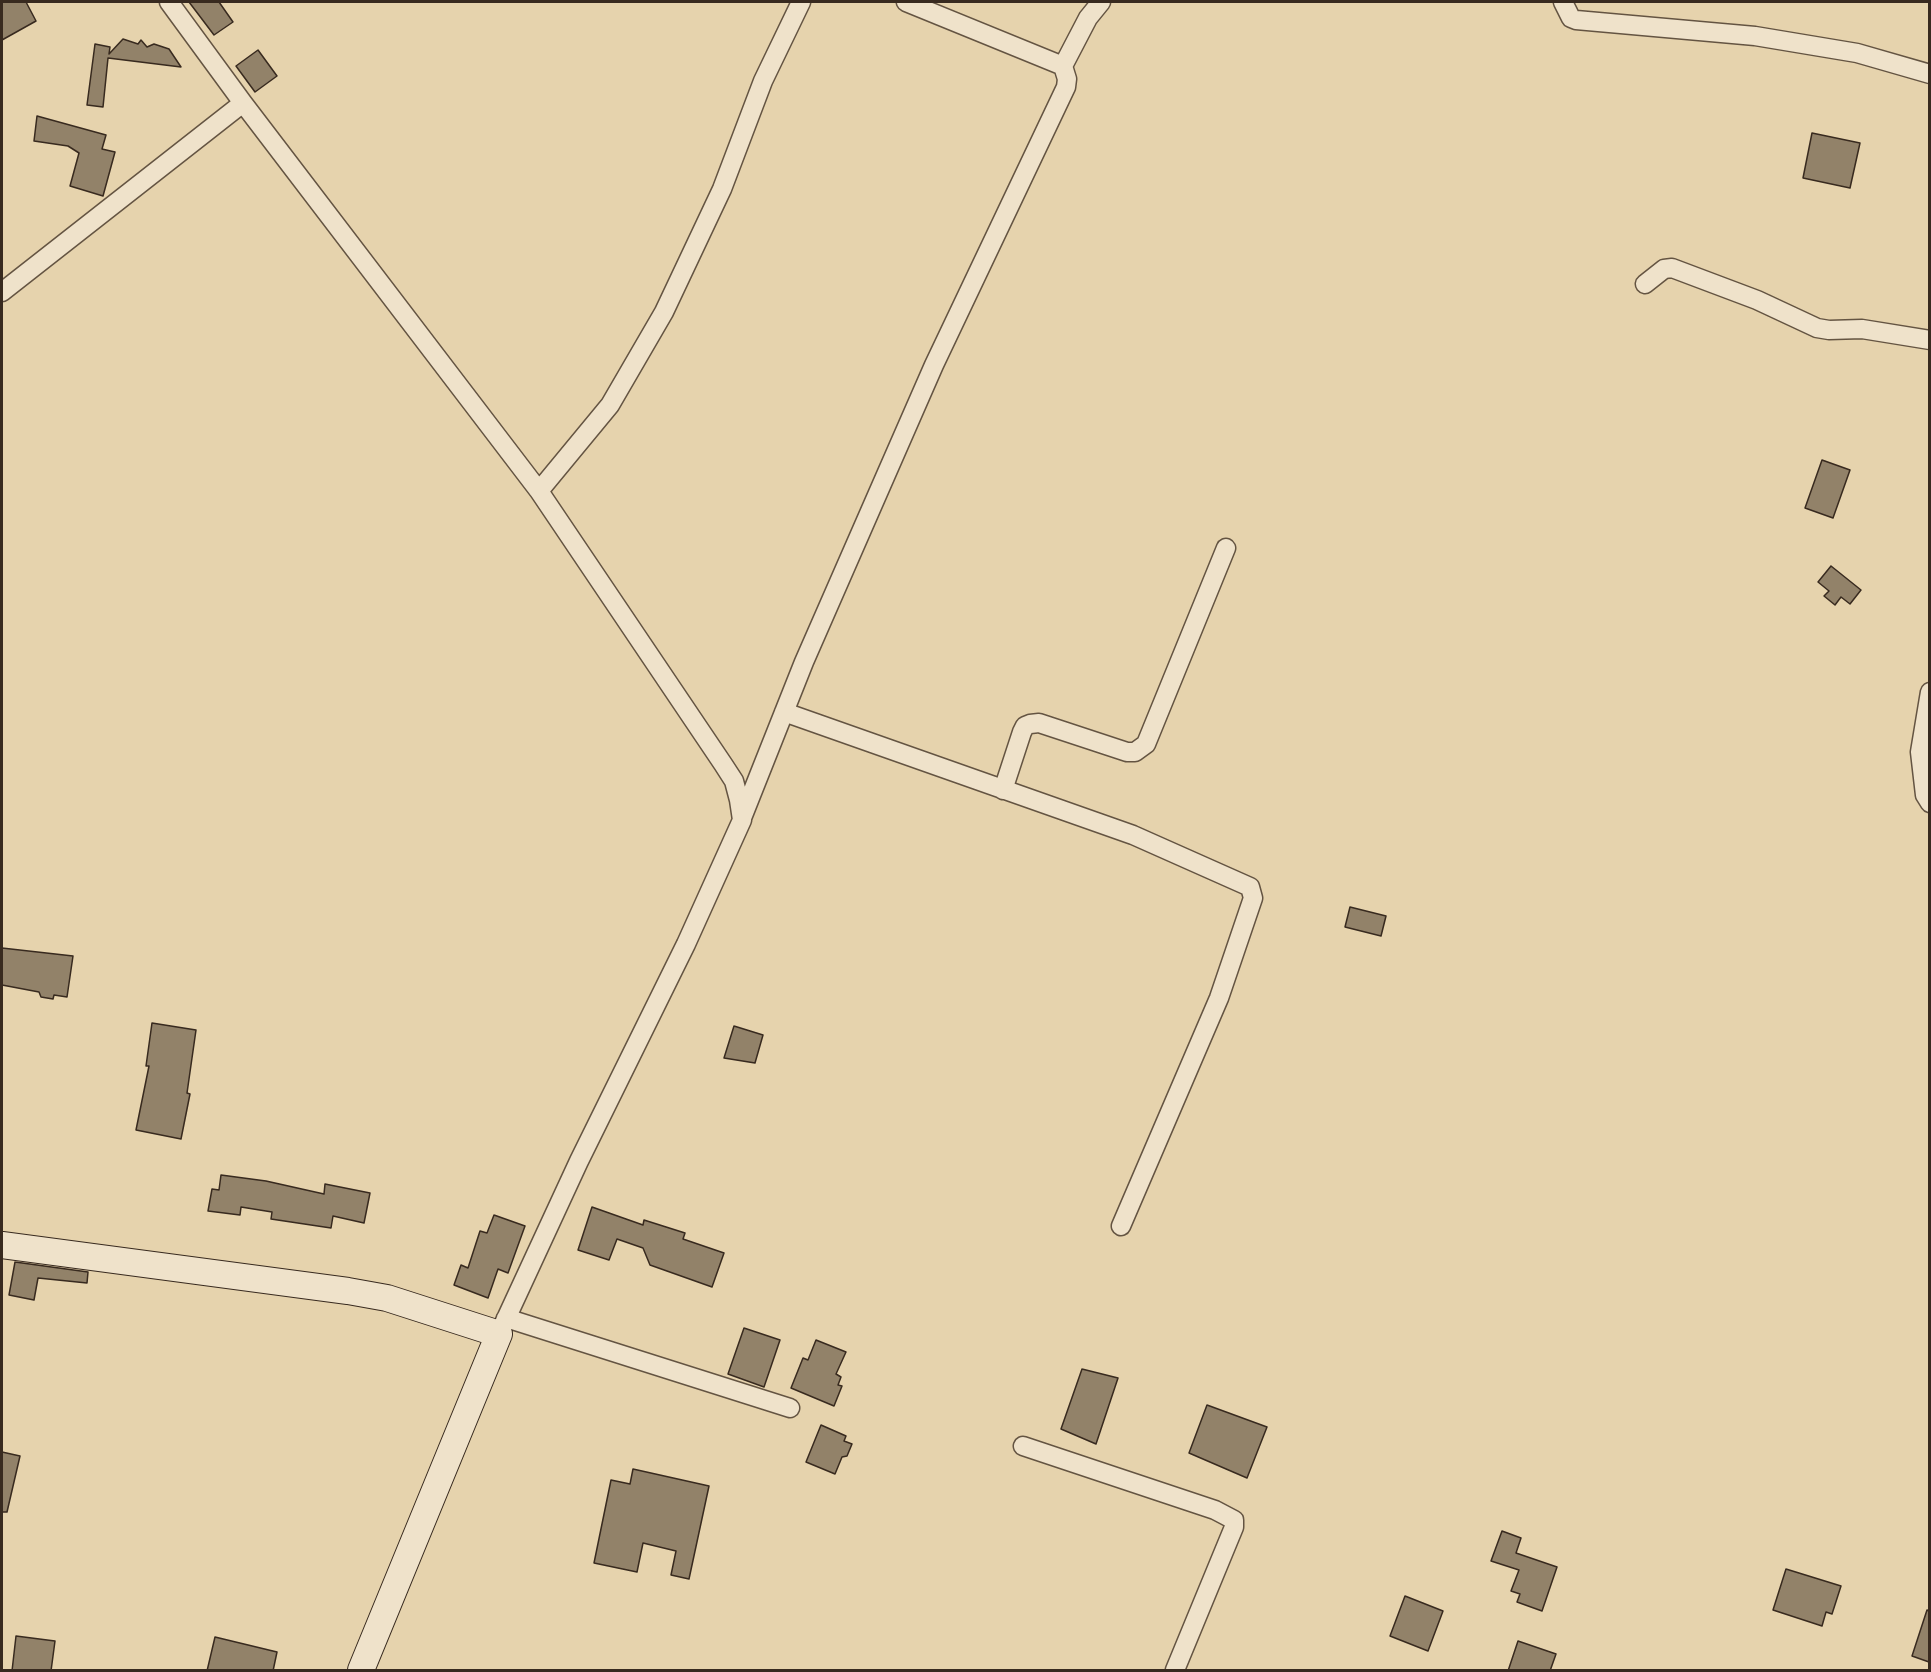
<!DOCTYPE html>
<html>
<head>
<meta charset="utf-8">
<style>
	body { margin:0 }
	#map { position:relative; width:1931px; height:1672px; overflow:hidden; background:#e6d3ad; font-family:"Libre Bodoni",serif }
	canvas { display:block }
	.frame { position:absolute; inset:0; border:3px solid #382a1f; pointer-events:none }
</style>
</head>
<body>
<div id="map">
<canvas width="1931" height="1672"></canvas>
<div class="frame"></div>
</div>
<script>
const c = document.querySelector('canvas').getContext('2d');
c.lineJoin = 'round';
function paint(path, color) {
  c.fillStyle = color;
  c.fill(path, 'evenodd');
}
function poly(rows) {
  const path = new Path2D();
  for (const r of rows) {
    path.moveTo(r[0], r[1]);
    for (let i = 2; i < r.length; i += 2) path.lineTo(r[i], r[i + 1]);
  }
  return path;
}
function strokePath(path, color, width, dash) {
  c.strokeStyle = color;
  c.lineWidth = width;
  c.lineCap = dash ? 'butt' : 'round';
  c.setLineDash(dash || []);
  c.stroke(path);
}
const building = poly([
	[2,2,26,2,36,21,2,40,2,2],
	[189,2,219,2,233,22,214,35,189,2],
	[123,39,138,44,141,40,147,47,154,44,169,49,181,67,108,58,103,107,87,105,95,44,110,47,109,54,123,39],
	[258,50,277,76,255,92,236,66,258,50],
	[37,116,106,135,102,149,115,152,103,196,70,186,79,153,68,146,34,141,37,116],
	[1812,133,1860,143,1850,188,1803,178,1812,133],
	[1822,460,1850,470,1833,518,1805,508,1822,460],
	[1831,566,1861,590,1850,604,1841,597,1835,605,1824,596,1829,591,1818,582,1831,566],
	[1350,907,1386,916,1381,936,1345,927,1350,907],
	[2,948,73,956,67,997,54,995,53,999,41,997,39,992,2,985,2,948],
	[152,1023,196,1030,187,1093,190,1094,181,1139,136,1130,149,1066,146,1066,152,1023],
	[734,1026,763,1035,755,1063,724,1058,734,1026],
	[221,1175,266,1181,324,1194,325,1184,370,1193,364,1223,333,1216,331,1228,271,1219,272,1212,241,1207,240,1215,208,1211,212,1189,219,1190,221,1175],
	[592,1207,643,1225,644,1220,685,1233,683,1239,724,1253,712,1287,650,1265,643,1248,617,1239,609,1260,578,1250,592,1207],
	[494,1215,525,1226,508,1273,498,1269,488,1298,454,1285,461,1265,468,1268,480,1231,487,1233,494,1215],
	[15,1262,88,1272,87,1283,38,1278,34,1300,9,1295,15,1262],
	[744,1328,780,1340,764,1387,728,1374,744,1328],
	[816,1340,846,1352,836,1374,841,1377,838,1385,842,1386,834,1406,791,1388,803,1358,808,1360,816,1340],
	[1082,1369,1118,1378,1096,1444,1061,1429,1082,1369],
	[1207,1405,1267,1427,1247,1478,1189,1453,1207,1405],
	[821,1425,846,1436,844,1441,852,1444,847,1456,842,1457,835,1474,806,1462,821,1425],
	[2,1452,20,1456,7,1512,2,1512,2,1452],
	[633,1469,709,1486,689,1579,671,1575,676,1551,643,1543,637,1572,594,1563,611,1480,630,1484,633,1469],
	[1502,1531,1521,1538,1516,1553,1557,1567,1542,1611,1517,1602,1520,1594,1511,1591,1519,1570,1491,1561,1502,1531],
	[1786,1569,1841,1586,1832,1614,1826,1612,1822,1626,1773,1610,1786,1569],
	[1405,1596,1443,1611,1428,1651,1390,1636,1405,1596],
	[1927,1610,1929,1611,1929,1662,1912,1656,1927,1610],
	[16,1636,55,1641,51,1671,12,1671,16,1636],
	[215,1637,277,1652,273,1671,207,1671,215,1637],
	[1518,1641,1556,1654,1550,1671,1508,1671,1518,1641]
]);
paint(building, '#928269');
strokePath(building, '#382a1f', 1.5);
const street = poly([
	[169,2,243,103,539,491,723,764,734,781,739,800,742,820,686,944,579,1161,499,1334],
	[906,2,1063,66],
	[1563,2,1571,18,1576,20,1755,36,1857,53,1930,74],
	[1645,284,1664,269,1672,268,1757,300,1817,328,1829,330,1862,329,1930,340],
	[2,292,243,103],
	[539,491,610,405,664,312,722,189,763,81,801,2],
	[1930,692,1920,752,1925,795,1930,803],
	[784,712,1133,835,1250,887,1253,898,1219,998,1121,1226],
	[1003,790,1022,732,1025,726,1030,724,1039,723,1127,752,1135,752,1146,744,1226,548],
	[742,818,804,662,934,365,1066,87,1067,79,1063,66,1088,18,1101,2],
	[506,1318,790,1408],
	[1023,1446,1215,1510,1234,1520,1234,1527,1175,1670]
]);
const secondary = poly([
	[2,1245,348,1291,387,1298,499,1334,361,1670]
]);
strokePath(street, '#645442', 21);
strokePath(secondary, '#382a1f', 28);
strokePath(street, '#efe2ca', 18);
strokePath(secondary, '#efe2ca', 26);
</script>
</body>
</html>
